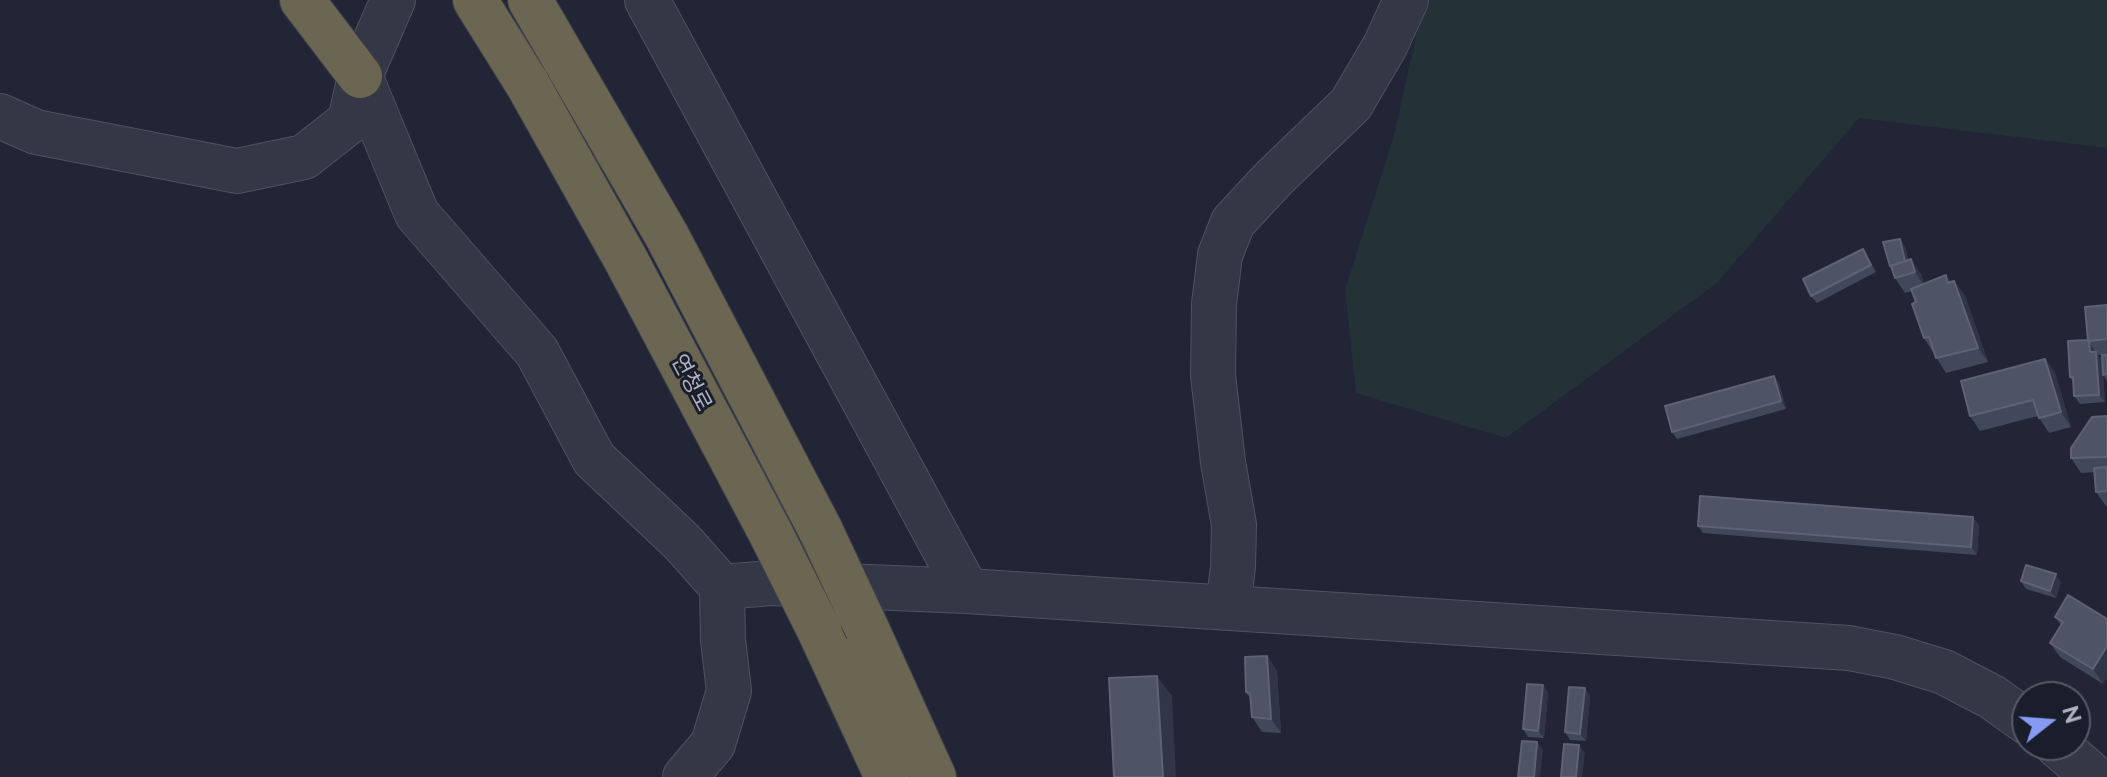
<!DOCTYPE html>
<html>
<head>
<meta charset="utf-8">
<style>
	body { margin:0 }
	#map { position:relative; width:2107px; height:777px; overflow:hidden; background:#212535; font-family:Raleway,sans-serif }
	canvas { display:block }
	.north { position:absolute; left:2011px; top:681px; width:80px; height:80px; box-sizing:border-box; background:#1a1d2a; border:2px solid #555967; border-radius:50%; rotate:73deg; font-size:22px; font-weight:700; line-height:32px; text-align:center; color:#aeb2c3 }
	.north::after { content:''; display:block; margin:auto; width:28px; height:36px; background:#859af1; clip-path:polygon(50% 0,100% 100%,50% 72%,0 100%) }
</style>
</head>
<body>
<div id="map">
<canvas width="2107" height="777"></canvas>
<div class="north">N</div>
</div>
<script>
const c = document.querySelector('canvas').getContext('2d');
c.lineJoin = 'round';
function paint(path, color) {
  c.fillStyle = color;
  c.fill(path, 'evenodd');
}
function poly(rows) {
  const path = new Path2D();
  for (const r of rows) {
    path.moveTo(r[0], r[1]);
    for (let i = 2; i < r.length; i += 2) path.lineTo(r[i], r[i + 1]);
  }
  return path;
}
function strokePath(path, color, width, dash) {
  c.strokeStyle = color;
  c.lineWidth = width;
  c.lineCap = dash ? 'butt' : 'round';
  c.setLineDash(dash || []);
  c.stroke(path);
}
function drawText(font, color, halo, rows, align = 'center') {
  c.font = font + ' Raleway,"Noto Sans KR",sans-serif';
  c.lineWidth = 6;
  c.setLineDash([]);
  c.textBaseline = 'middle';
  c.strokeStyle = halo;
  c.fillStyle = color;
  for (const [text, x, y, turn = 0] of rows) {
    c.save();
    c.translate(x, y);
    c.rotate((+turn || 0) * Math.PI / 180);
    c.textAlign = isNaN(turn) ? turn : align;
    if (halo) c.strokeText(text, 0, 0);
    c.fillText(text, 0, 0);
    c.restore();
  }
}
paint(poly([
	[1424,0,2107,0,2107,148,1859,118,1717,283,1506,438,1356,393,1345,290,1394,135]
]), '#243237');
const minor = poly([
	[647,0,967,591],
	[360,76,393,0],
	[0,116,36,132,237,171,304,157,350,121,360,76,417,214,537,352,594,459,682,542,722,587,771,583,967,591,1849,648,1895,657,1944,672,1992,697,2027,722],
	[1228,607,1233,567,1234,525,1223,462,1213,375,1214,304,1220,255,1233,222,1274,178,1351,104,1385,46,1406,0],
	[2057,745,2094,777],
	[685,777,713,744,729,691,723,640,722,587]
]);
const highway = poly([
	[302,0,360,76],
	[475,0,528,85,626,260,771,534],
	[530,0,667,236,821,531],
	[867,629,934,777],
	[820,632,887,777]
]);
strokePath(minor, '#4e5261', 46);
strokePath(highway, '#3b3f4d', 46);
strokePath(minor, '#343846', 44);
strokePath(highway, '#6b6651', 44);
const highwayBridge = poly([
	[821,531,867,629],
	[771,534,820,632]
]);
strokePath(highwayBridge, '#3b3f4d', 46, []);
strokePath(highwayBridge, '#6b6651', 44);
paint(poly([
	[1905,247,1908,260,1921,274,1924,284,1946,275,1950,282,1954,281,1965,296,1988,362,1946,373,1924,338,1916,302,1912,291,1905,293,1895,278,1890,266],
	[1863,249,1876,272,1817,303,1811,296],
	[2107,305,2107,355,2098,355,2102,360,2107,355,2107,381,2103,375,2105,402,2080,404,2074,396,2073,382,2070,377,2088,340],
	[2045,359,2055,373,2071,427,2049,433,2038,416,1980,431,1970,416],
	[1774,376,1779,383,1786,409,1677,439,1672,432],
	[2107,416,2107,506,2106,506,2096,492,2095,472,2081,473,2071,458],
	[1979,525,1977,555,1703,533,1698,526],
	[2021,581,2061,582,2056,598,2026,589],
	[2068,595,2103,684,2060,657,2050,643,2061,625,2055,617],
	[1267,656,1277,671,1281,733,1262,732,1252,717,1250,698,1246,692],
	[1543,685,1548,693,1544,738,1528,737,1523,729],
	[1585,688,1590,696,1586,741,1570,740,1565,732]
]), '#42485b');
paint(poly([
	[1900,239,1905,247,1911,270,1905,263],
	[1911,259,1921,274,1925,287,1915,272],
	[1954,281,1965,296,1988,362,1978,348],
	[2089,342,2094,350,2095,360,2090,352],
	[2096,352,2102,360,2105,402,2099,395],
	[2045,359,2055,373,2071,427,2061,412],
	[1774,376,1779,383,1786,409,1781,401],
	[1973,517,1979,525,1977,555,1971,547],
	[2056,574,2061,582,2056,598,2050,591],
	[2107,646,2107,678,2103,684,2093,669],
	[1267,656,1277,671,1281,733,1271,719],
	[1157,676,1172,696,1176,777,1163,777],
	[1543,685,1548,693,1544,738,1538,731],
	[1585,688,1590,696,1586,741,1580,734],
	[1537,742,1543,750,1540,777,1534,777],
	[1579,745,1585,753,1582,777,1576,777]
]), '#303547');
const building = poly([
	[1900,239,1905,261,1890,266,1883,242,1900,239],
	[1863,249,1871,265,1811,296,1803,279,1863,249],
	[1911,259,1915,272,1895,278,1891,266,1911,259],
	[1946,275,1947,283,1954,281,1978,348,1936,358,1929,337,1924,338,1912,304,1916,302,1911,289,1946,275],
	[2107,305,2107,339,2088,341,2085,307,2107,305],
	[2089,340,2090,352,2096,352,2099,395,2074,396,2073,377,2070,377,2068,341,2089,340],
	[2102,355,2107,355,2107,374,2103,375,2102,355],
	[2045,359,2061,412,2039,418,2033,400,1970,416,1961,381,2045,359],
	[1774,376,1781,401,1672,432,1665,406,1774,376],
	[2107,416,2107,457,2071,458,2071,448,2092,417,2107,416],
	[2107,467,2107,491,2096,492,2094,468,2107,467],
	[1700,496,1973,517,1971,547,1698,526,1700,496],
	[2026,565,2056,574,2050,591,2021,581,2026,565],
	[2068,595,2107,619,2107,646,2093,669,2050,643,2063,622,2055,617,2068,595],
	[1267,656,1271,719,1252,717,1250,693,1246,692,1245,657,1267,656],
	[1157,676,1163,777,1114,777,1109,678,1157,676],
	[1527,684,1543,685,1538,731,1523,729,1527,684],
	[1569,687,1585,688,1580,734,1565,732,1569,687],
	[1522,741,1537,742,1534,777,1518,777,1522,741],
	[1564,744,1579,745,1576,777,1561,777,1564,744]
]);
paint(building, '#4e5366');
strokePath(building, '#5d6275', 2);
drawText('22px', '#aeb2c3', '#1a1d2a', [
	["연청로",691,383,62]
]);
</script>
</body>
</html>
